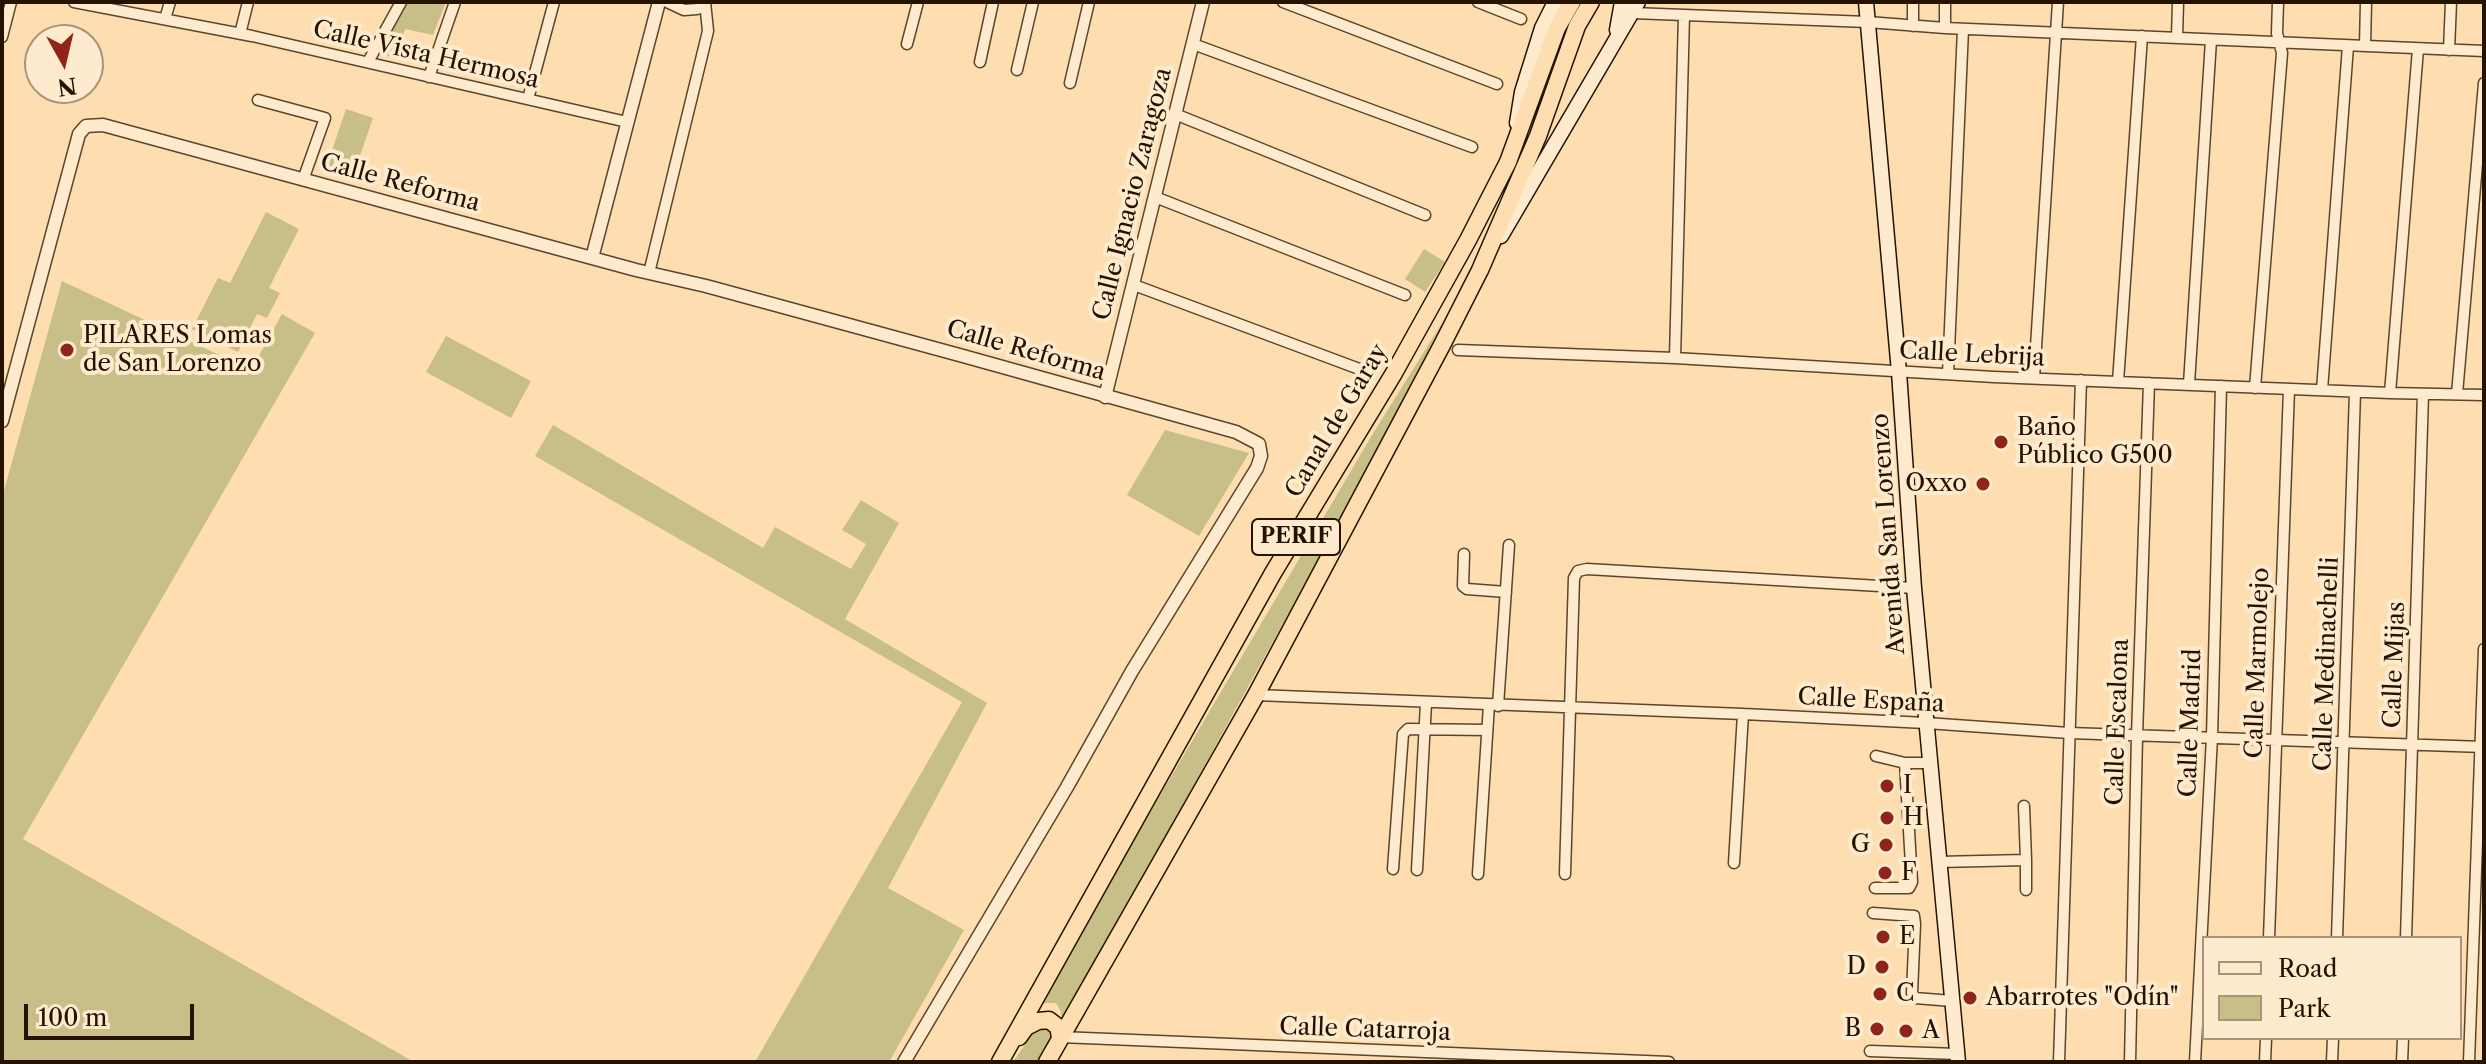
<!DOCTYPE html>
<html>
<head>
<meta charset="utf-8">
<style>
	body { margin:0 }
	#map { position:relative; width:2486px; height:1064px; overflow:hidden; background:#fedeb1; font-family:"Libre Caslon Text",serif }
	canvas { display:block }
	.frame { position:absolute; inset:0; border:4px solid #251200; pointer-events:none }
	.legend { position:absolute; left:2202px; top:936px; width:260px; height:104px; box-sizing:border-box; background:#feeacc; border:2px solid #a7947a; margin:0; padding:10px 14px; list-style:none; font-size:24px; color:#251200 }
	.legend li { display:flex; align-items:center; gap:16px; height:40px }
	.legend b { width:40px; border:2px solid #a7947a }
	.north { position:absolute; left:24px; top:24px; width:80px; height:80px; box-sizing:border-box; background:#feeacc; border:2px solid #a7947a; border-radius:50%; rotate:172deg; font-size:22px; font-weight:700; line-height:32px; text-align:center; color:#251200 }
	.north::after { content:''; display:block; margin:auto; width:28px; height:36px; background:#8f2418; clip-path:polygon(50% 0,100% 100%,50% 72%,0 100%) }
	.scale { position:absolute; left:24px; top:1004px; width:170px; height:36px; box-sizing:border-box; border:4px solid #251200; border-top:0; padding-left:10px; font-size:24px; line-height:28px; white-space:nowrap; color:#251200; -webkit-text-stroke:6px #feeacc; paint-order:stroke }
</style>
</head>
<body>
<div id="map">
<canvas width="2486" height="1064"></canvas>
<div class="frame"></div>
<ul class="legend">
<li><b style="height:10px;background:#feeacc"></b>Road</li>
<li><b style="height:22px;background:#c7bf87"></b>Park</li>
</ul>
<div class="north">N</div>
<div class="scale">100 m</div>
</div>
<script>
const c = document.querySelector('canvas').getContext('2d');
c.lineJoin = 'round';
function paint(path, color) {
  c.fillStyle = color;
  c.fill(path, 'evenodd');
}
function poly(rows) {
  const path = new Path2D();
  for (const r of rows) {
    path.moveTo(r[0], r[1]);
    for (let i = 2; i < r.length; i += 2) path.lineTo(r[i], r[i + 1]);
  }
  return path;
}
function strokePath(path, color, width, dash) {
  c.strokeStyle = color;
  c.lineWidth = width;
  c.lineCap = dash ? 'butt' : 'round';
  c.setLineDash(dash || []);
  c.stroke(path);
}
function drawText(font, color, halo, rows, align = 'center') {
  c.font = font + ' "Libre Caslon Text",serif';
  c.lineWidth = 8;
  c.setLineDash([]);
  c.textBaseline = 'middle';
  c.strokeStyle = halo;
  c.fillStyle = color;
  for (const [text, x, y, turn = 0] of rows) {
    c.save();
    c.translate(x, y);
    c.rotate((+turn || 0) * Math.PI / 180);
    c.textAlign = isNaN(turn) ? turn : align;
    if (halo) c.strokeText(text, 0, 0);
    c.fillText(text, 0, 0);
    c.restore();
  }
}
paint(poly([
	[403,2,446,2,433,35,405,29,397,58,377,54],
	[346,109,373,118,354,173,327,165],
	[266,212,299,229,269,288,280,293,267,318,257,314,238,352,192,329,218,278,230,283],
	[1424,249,1445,262,1425,292,1405,279],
	[62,281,251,370,282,314,315,333,23,839,414,1062,2,1062,2,498],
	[1442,323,1383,442,1062,1024,1061,1012,1056,1003,1045,1003,1035,1008,1372,435],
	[446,336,531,381,511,418,426,372],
	[553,425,763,548,775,527,851,569,866,544,842,530,861,500,899,523,845,619,987,703,888,888,964,930,889,1062,755,1062,962,702,535,456],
	[1165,430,1249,453,1199,536,1127,495],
	[1038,1026,1047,1027,1053,1035,1039,1062,1013,1062]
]), '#c7bf87');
const minor = poly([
	[74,2,252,36,627,122],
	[667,2,684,10,697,9,705,6],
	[1283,2,1497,84],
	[1478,2,1521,19],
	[1627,10,1632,13,1868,22,1945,28,2484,51],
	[165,19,170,2],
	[1913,26,1913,2],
	[1945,28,1945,2],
	[240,34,248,2],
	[2,37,11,2],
	[2177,38,2178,2],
	[907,44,918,2],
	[1193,44,1472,147],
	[2365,46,2366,2],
	[2449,50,2451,2],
	[368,62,401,2],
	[980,62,993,2],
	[1017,70,1033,2],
	[429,77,455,2],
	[1070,83,1089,2],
	[528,99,554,2],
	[258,100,325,118,303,180],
	[1175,114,1425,215],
	[1155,197,1405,295],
	[649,273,708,31,705,2],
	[1134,285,1362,370],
	[1458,350,1675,358,1994,377,2390,393,2484,395],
	[1675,358,1684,15],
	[1948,374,1963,29],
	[2034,378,2058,2],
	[2118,382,2142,36],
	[2189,384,2211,40],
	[2255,388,2282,53,2277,33,2278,2],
	[2322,390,2348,46],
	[2390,393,2418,49],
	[2457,394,2484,83],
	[1464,554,1463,586,1467,589,1506,592],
	[1256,695,1743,714,1926,723,2069,733,2484,747],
	[1498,706,1509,545],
	[1876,756,1905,763,1930,763],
	[2026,860,2026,890],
	[1938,862,2026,860,2024,806],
	[1734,863,1743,714],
	[1393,869,1403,734,1408,729,1487,730],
	[1417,870,1426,703],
	[1478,874,1489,705],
	[1565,874,1574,578,1578,571,1587,569,1914,588],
	[1875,888,1909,888,1912,882,1905,763],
	[1873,913,1914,916,1915,924,1912,993,1915,998,1952,1001],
	[2269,938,2289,389],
	[2337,938,2355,392],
	[2406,938,2423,394],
	[1060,1037,1669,1062],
	[1870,1051,1957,1054],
	[2059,1062,2081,380],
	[2130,1062,2137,736,2149,383],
	[2195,1062,2212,737,2221,386],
	[2265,1062,2266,1038],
	[2332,1062,2333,1038],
	[2402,1062,2403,1038],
	[2469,1062,2484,649]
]);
const tertiary = poly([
	[592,258,659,2],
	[1105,397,1203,2],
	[2,421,79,134,86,126,103,125,636,270,706,286,963,356,1236,432,1259,444,1261,456,1257,468,1132,671,1067,787,904,1062]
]);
const secondary = poly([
	[1866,2,1899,372,1914,588,1958,1062],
	[1617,30,1622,2],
	[1517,123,1522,92,1542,28,1555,2],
	[1501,236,1638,2]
]);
const trunk = poly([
	[1019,1037,1026,1027,1038,1021,1049,1020,1058,1027,1060,1037],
	[1000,1062,1273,573,1394,373,1468,240,1508,162,1557,28,1572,2],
	[1047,1062,1256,695,1442,345,1480,270,1538,136,1577,26,1591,2]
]);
strokePath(minor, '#5b452c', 13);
strokePath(tertiary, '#5b452c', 15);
strokePath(secondary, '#251200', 17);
strokePath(trunk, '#251200', 19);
strokePath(minor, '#feeacc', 10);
strokePath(tertiary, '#feeacc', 12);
strokePath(secondary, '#feeacc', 14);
strokePath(trunk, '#fedeb1', 16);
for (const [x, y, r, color] of [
	[67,350,8,"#8f2418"],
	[2001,442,8,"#8f2418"],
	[1983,484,8,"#8f2418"],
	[1887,786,8,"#8f2418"],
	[1887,818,8,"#8f2418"],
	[1886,845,8,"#8f2418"],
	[1885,873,8,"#8f2418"],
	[1883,937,8,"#8f2418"],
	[1882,967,8,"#8f2418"],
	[1880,994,8,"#8f2418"],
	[1970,998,8,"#8f2418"],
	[1877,1029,8,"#8f2418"],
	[1906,1031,8,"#8f2418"]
]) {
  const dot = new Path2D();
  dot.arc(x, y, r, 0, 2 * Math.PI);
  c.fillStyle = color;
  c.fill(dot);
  strokePath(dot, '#feeacc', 3);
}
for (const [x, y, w] of [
	[1296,537,88]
]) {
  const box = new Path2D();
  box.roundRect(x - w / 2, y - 18, w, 36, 6);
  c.fillStyle = '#feeacc';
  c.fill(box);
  strokePath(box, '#251200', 2);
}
drawText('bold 22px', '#251200', null, [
	["PERIF",1296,537]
]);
drawText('24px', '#251200', '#feeacc', [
	["Calle Vista Hermosa",426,55,13],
	["Calle Reforma",400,183,15],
	["Calle Ignacio Zaragoza",1133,194,-76],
	["Calle Reforma",1026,351,16],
	["Calle Lebrija",1972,355,3],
	["Canal de Garay",1337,421,-59],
	["Avenida San Lorenzo",1889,534,-94],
	["Calle Marmolejo",2258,663,-88],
	["Calle Medinachelli",2327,664,-88],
	["Calle Mijas",2395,665,-88],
	["Calle España",1871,701,3],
	["Calle Escalona",2118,722,-88],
	["Calle Madrid",2191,723,-88],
	["Calle Catarroja",1365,1030,2]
]);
drawText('24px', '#251200', '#feeacc', [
	["PILARES Lomas",83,336],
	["de San Lorenzo",83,364],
	["Baño",2017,428],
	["Público G500",2017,456],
	["Oxxo",1967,484,"right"],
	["I",1903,786],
	["H",1903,818],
	["G",1870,845,"right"],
	["F",1901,873],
	["E",1899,937],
	["D",1866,967,"right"],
	["C",1896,994],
	["Abarrotes \"Odín\"",1986,998],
	["B",1861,1029,"right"],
	["A",1922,1031]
], 'left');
</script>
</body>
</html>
